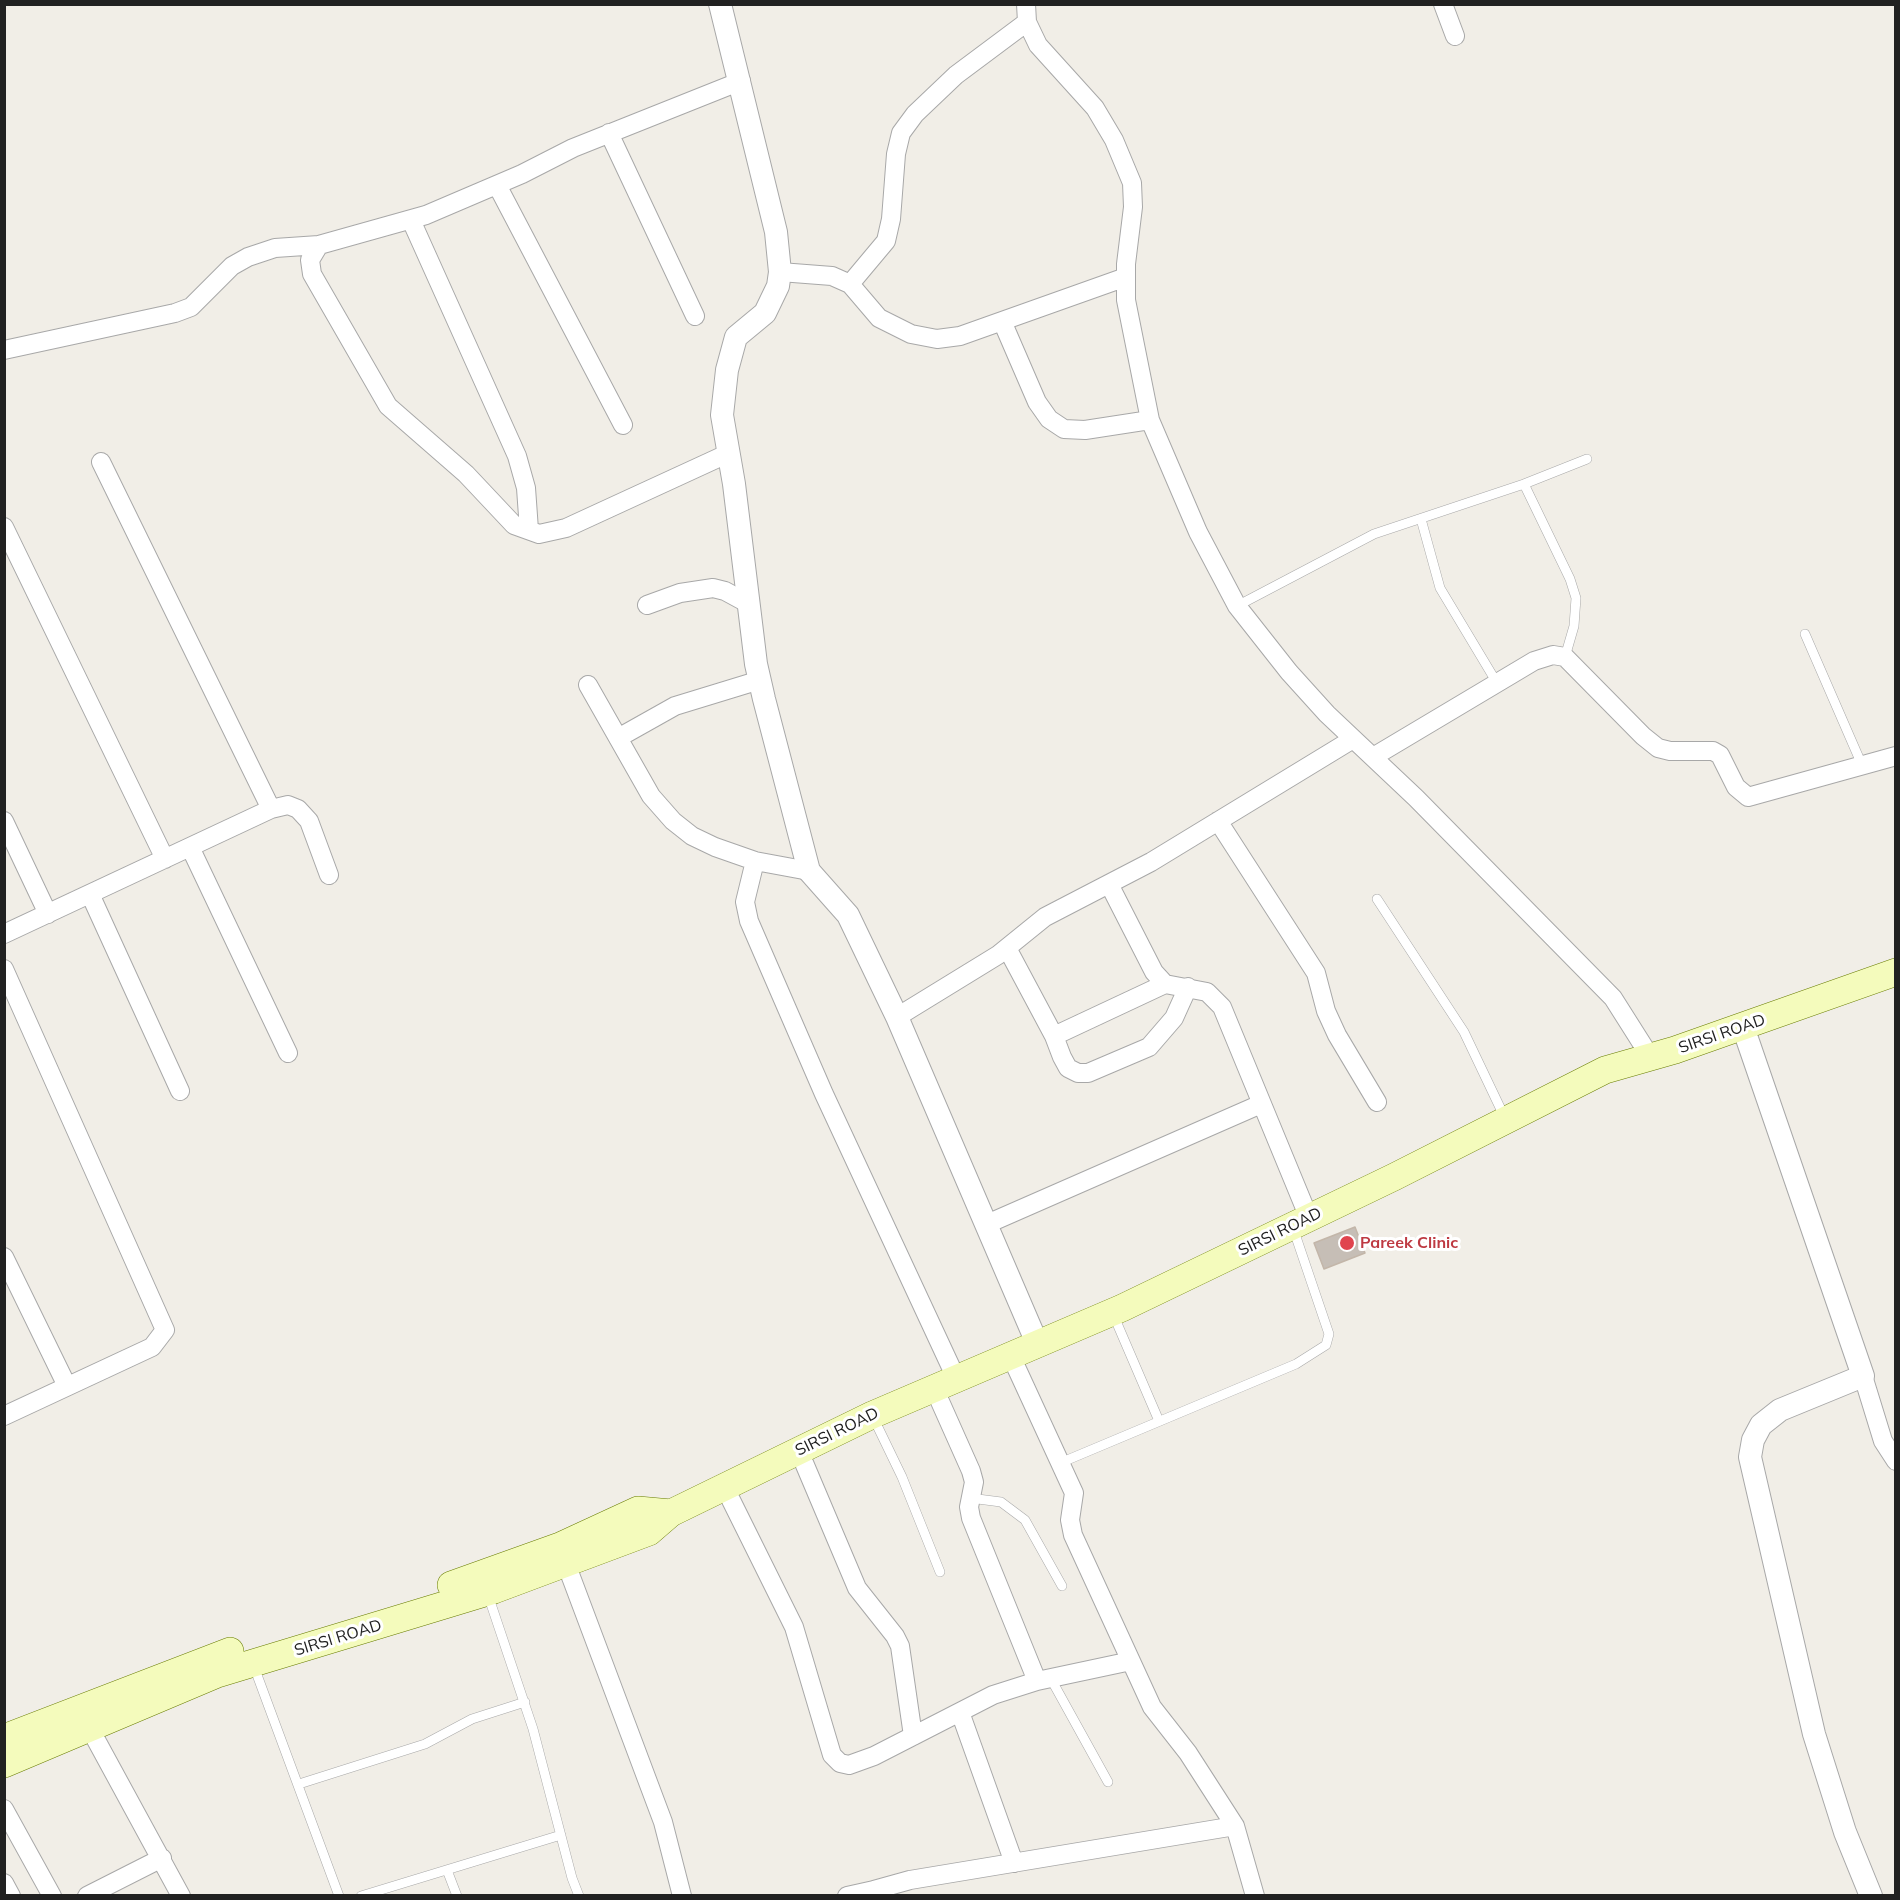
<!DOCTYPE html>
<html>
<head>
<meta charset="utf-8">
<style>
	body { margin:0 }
	#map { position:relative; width:1900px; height:1900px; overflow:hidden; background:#f1eee7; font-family:Mulish,sans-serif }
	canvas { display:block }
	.frame { position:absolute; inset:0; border:6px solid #212121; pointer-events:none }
</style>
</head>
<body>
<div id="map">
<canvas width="1900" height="1900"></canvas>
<div class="frame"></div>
</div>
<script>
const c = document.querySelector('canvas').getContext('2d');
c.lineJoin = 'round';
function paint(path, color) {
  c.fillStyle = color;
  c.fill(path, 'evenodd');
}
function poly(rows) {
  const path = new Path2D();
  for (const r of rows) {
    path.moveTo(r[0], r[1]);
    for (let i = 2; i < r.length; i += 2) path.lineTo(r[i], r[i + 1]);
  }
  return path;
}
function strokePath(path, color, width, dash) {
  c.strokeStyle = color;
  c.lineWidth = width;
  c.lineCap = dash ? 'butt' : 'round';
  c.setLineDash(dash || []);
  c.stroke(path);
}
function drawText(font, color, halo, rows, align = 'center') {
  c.font = font + ' Mulish,sans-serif';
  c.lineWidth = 6;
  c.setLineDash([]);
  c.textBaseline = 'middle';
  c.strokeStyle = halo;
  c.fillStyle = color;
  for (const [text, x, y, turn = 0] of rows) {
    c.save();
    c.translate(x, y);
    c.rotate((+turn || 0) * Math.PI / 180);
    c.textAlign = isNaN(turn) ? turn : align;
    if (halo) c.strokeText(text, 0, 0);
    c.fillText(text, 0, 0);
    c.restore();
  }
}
const building = poly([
	[1355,1227,1365,1253,1324,1269,1314,1243,1355,1227]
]);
paint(building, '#c6beb6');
strokePath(building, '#c3b6a9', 1.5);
const service = poly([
	[1524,484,1570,579,1576,598,1574,626,1565,657],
	[1421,519,1440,588,1497,683],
	[1237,606,1374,534,1524,484,1587,459],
	[1805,634,1862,765],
	[1377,899,1464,1032,1505,1118],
	[1113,1314,1159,1421],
	[873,1417,902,1477,940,1572],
	[1060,1463,1296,1364,1326,1345,1329,1334,1293,1228],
	[970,1498,1001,1502,1025,1520,1062,1586],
	[488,1595,533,1729,572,1878,579,1896],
	[253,1664,339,1896],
	[1051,1679,1108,1782],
	[299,1784,425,1744,472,1719,525,1702],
	[447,1870,457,1896],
	[361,1896,561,1835]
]);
const minor = poly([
	[1026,4,1027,22,1038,45,1095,108,1114,140,1132,183,1133,207,1126,264,1126,300,1150,420,1198,532,1237,606,1289,672,1327,714,1416,798,1613,998,1651,1058],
	[1443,4,1455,36],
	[609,133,695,316],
	[497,185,623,425],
	[411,220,517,456,526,488,529,530],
	[780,272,832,276,850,284,879,318,911,334,937,339,960,336,1126,277],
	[850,284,886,241,891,219,896,154,901,133,915,114,956,75,1027,22],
	[1002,321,1037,402,1049,419,1064,429,1085,430,1150,420],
	[4,350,175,313,191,307,232,266,248,257,275,248,319,245],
	[729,453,566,528,539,534,514,525,466,474,388,406,312,274,310,260,319,245,426,215,522,174,573,148,741,81],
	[101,462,271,809],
	[4,527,165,859],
	[647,605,680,593,713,588,725,591,749,604],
	[588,685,651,796,673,821,692,836,715,847,755,861,809,871],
	[618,738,675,706,760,680],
	[1373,757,1534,661,1553,655,1565,657,1643,736,1658,748,1670,751,1713,751,1720,755,1736,787,1748,797,1896,756],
	[4,821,48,914],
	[1218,821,1316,973,1326,1011,1337,1035,1377,1102],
	[190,847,288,1053],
	[755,861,745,902,749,921,824,1094,956,1378],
	[1109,884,1154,972,1165,984,1207,992,1222,1007,1309,1218],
	[90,894,180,1091],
	[4,934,271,809,288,805,298,809,309,821,329,875],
	[1007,948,1054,1036,1062,1057,1068,1068,1078,1073,1088,1073,1149,1047,1174,1018,1188,987],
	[4,969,165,1330,152,1347,4,1416],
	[897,1017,998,955,1045,917,1151,862,1353,739],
	[1054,1036,1165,984],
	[987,1224,1261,1104],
	[4,1257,67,1386],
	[1010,1354,1074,1493,1070,1520,1073,1535,1152,1707,1188,1753,1235,1826,1255,1896],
	[1863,1376,1883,1441,1896,1461],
	[934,1388,971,1471,974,1482,969,1507,971,1518,1037,1681],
	[799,1451,857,1588,895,1636,900,1646,913,1736],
	[725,1488,794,1627,832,1755,840,1763,849,1765,874,1756,993,1695,1037,1681,1131,1661],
	[562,1553,663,1822,682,1896],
	[960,1712,1014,1863],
	[89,1727,181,1896],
	[4,1809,52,1896],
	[4,1883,11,1896],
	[87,1896,162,1858],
	[847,1896,874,1890],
	[875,1896,874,1890,910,1880,1235,1826]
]);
const tertiary = poly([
	[720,4,776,232,780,272,778,286,765,313,736,337,727,370,722,415,734,484,756,664,764,699,809,871,848,915,897,1017,1037,1343],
	[1743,1027,1863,1376,1780,1410,1761,1425,1753,1440,1750,1457,1814,1734,1845,1832,1871,1896]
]);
const secondary = poly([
	[451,1585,560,1546,638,1510,671,1513],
	[4,1738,230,1651],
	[4,1764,217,1674,494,1590,649,1532,671,1513,872,1415,1122,1308,1394,1177,1605,1070,1675,1050,1896,972]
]);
strokePath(service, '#a8a8a8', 10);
strokePath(minor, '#a8a8a8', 20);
strokePath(tertiary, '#a8a8a8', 24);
strokePath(secondary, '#687c03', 28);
strokePath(service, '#fff', 9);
strokePath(minor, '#fff', 18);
strokePath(tertiary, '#fff', 22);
strokePath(secondary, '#f4fbbc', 27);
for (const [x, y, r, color] of [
	[1347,1243,8,"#e0444e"]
]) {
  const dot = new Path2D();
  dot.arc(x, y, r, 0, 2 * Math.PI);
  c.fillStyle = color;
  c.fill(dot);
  strokePath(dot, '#fff', 2);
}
drawText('16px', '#212121', '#fff', [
	["SIRSI ROAD",1722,1034,-19],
	["SIRSI ROAD",1280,1232,-26],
	["SIRSI ROAD",837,1432,-26],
	["SIRSI ROAD",338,1638,-17]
]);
drawText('bold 16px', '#be3a42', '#fff', [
	["Pareek Clinic",1360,1243]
], 'left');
</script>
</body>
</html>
